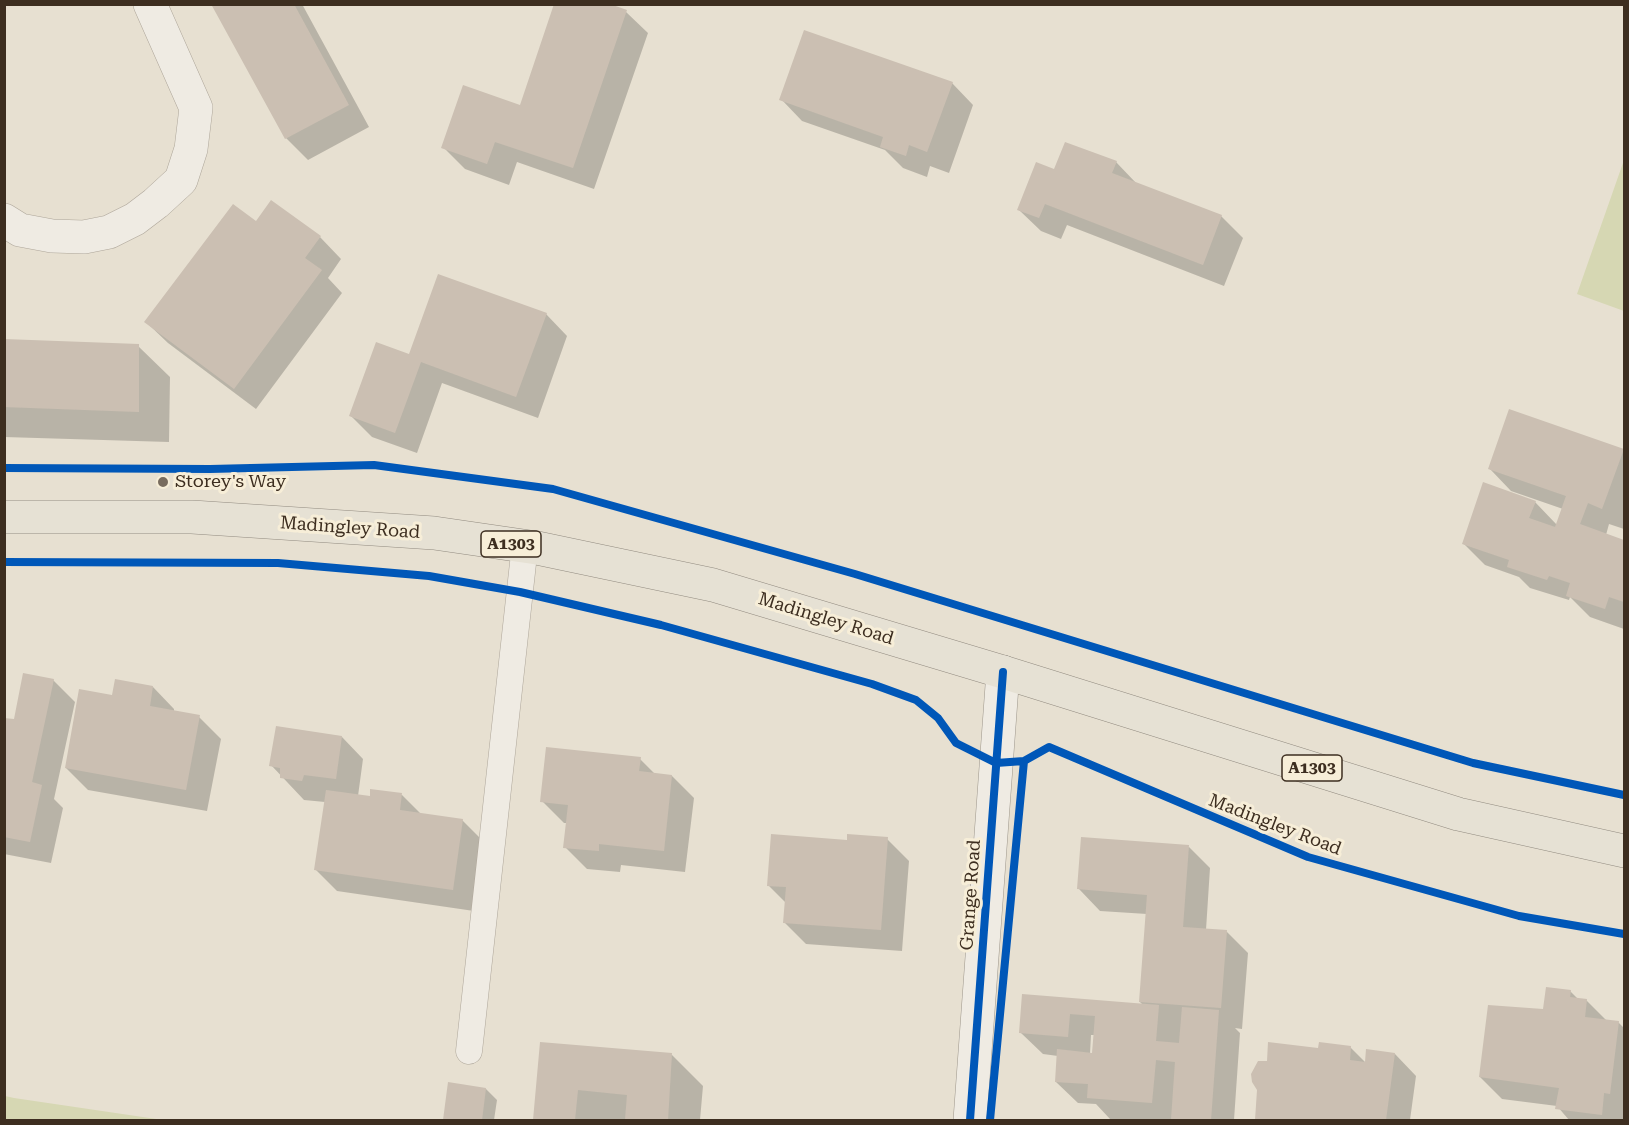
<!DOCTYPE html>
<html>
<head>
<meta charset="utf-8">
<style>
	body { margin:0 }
	#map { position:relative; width:1629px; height:1125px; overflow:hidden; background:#e7e0d1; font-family:"Roboto Serif",serif }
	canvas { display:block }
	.frame { position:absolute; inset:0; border:6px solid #3d2e20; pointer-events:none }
</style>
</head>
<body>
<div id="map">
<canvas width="1629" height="1125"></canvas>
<div class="frame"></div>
</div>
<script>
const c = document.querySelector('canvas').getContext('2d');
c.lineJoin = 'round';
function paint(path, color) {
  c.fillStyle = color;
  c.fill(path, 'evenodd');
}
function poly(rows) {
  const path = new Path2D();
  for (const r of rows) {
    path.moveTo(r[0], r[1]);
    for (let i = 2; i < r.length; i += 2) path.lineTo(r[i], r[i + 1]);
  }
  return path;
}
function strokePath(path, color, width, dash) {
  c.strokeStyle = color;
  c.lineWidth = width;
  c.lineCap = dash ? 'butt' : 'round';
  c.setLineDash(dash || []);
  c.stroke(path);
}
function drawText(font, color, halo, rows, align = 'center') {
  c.font = font + ' "Roboto Serif",serif';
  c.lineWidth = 6;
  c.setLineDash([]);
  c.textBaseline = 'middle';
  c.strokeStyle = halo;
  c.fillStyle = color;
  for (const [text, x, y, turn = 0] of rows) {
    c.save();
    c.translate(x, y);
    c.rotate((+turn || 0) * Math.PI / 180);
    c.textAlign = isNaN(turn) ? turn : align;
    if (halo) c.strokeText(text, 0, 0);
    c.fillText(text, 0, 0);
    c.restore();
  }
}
paint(poly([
	[1624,160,1624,311,1577,294],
	[5,1096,14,1098,163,1120,5,1120]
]), '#d6d7b3');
paint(poly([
	[213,4,302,4,369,127,308,160,286,138],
	[626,12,648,33,594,189,517,162,509,185,465,169,443,147,521,107],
	[952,83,973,105,949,173,930,166,927,177,903,168,885,150,802,121,781,99],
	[1116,162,1137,184,1221,216,1243,238,1224,286,1067,225,1061,239,1041,231,1019,210,1055,171],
	[256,223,320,237,341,259,328,278,342,293,256,409,168,343,146,322],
	[546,314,567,336,538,418,442,383,417,453,372,437,350,415,410,356],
	[4,341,138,346,170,377,169,442,4,437],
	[1623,450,1624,529,1609,524,1606,535,1624,541,1624,629,1590,617,1570,597,1569,600,1530,588,1519,577,1485,565,1463,543,1535,502,1557,525,1563,509,1511,491,1490,469],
	[53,680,75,702,54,799,63,808,51,863,4,854,4,719,15,721],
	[153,687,174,709,174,712,199,717,221,739,207,811,88,790,66,768,114,697],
	[342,737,363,759,358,796,371,798,402,795,422,815,462,820,484,842,474,911,337,891,316,870,325,802,304,800,271,765],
	[640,759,655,774,672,776,694,798,685,872,621,865,620,872,587,869,565,847,567,823,564,823,542,801],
	[887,839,909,861,902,951,806,944,784,922,786,903,769,886,848,841],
	[1189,847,1210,868,1206,930,1226,931,1248,953,1242,1029,1235,1028,1240,1033,1234,1120,1110,1119,1096,1104,1078,1103,1056,1082,1058,1056,1043,1054,1021,1033,1024,996,1144,1006,1140,1002,1147,914,1100,911,1079,889],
	[1091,1035,1095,1035,1093,1054,1090,1054],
	[1570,991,1578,999,1586,1000,1607,1021,1618,1022,1624,1028,1624,1120,1569,1120,1557,1106,1502,1099,1480,1077,1544,1011],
	[541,1043,672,1055,703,1086,700,1120,534,1120],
	[1350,1047,1366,1063,1395,1054,1416,1076,1410,1120,1257,1120,1259,1089,1268,1063,1319,1050],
	[450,1084,486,1089,497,1100,494,1120,444,1120]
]), '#0003');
paint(poly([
	[211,4,294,4,349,105,285,139],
	[554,4,610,4,627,10,573,168,495,142,487,164,441,148,463,85,520,105],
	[804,30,953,82,927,152,909,145,906,156,880,147,883,137,779,100],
	[1065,142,1117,161,1112,173,1222,215,1203,265,1045,204,1039,218,1017,210,1036,162,1054,169],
	[271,200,321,236,305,258,322,270,234,389,144,322,233,204,256,221],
	[438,274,547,313,516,397,421,362,395,433,349,416,376,342,409,354],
	[4,339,139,344,139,412,4,407],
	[1509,409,1624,449,1602,509,1588,503,1580,524,1624,540,1624,602,1609,597,1605,609,1566,596,1570,583,1549,576,1547,580,1507,567,1509,560,1462,544,1483,482,1536,501,1529,518,1555,527,1566,496,1488,469],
	[23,673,54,679,32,782,42,785,30,842,4,837,4,718,14,719],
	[115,679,153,686,150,706,200,715,186,790,65,768,79,689,112,695],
	[276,726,342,736,336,779,304,775,302,781,280,778,280,768,269,766],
	[546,747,641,757,639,771,672,775,664,851,599,844,599,851,563,848,568,805,540,802],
	[370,789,402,793,400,810,463,819,453,890,314,870,326,790,370,796],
	[771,834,847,840,847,834,888,837,881,930,783,923,786,887,767,886],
	[1081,837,1189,845,1183,927,1227,930,1221,1008,1139,1002,1147,895,1077,889],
	[1546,987,1571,990,1570,997,1587,999,1585,1017,1619,1021,1610,1094,1604,1093,1602,1115,1555,1109,1559,1088,1479,1077,1488,1005,1543,1009],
	[1022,994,1159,1005,1156,1041,1179,1043,1182,1007,1219,1010,1211,1120,1171,1120,1175,1062,1156,1060,1152,1103,1087,1098,1088,1084,1055,1082,1057,1049,1092,1053,1095,1016,1070,1014,1068,1037,1019,1033],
	[540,1042,672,1053,668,1120,625,1120,627,1095,578,1090,575,1120,533,1120],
	[1268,1042,1318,1048,1319,1042,1351,1046,1350,1060,1365,1062,1366,1049,1395,1053,1386,1120,1255,1120,1257,1090,1252,1082,1251,1074,1258,1061,1267,1061],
	[448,1082,486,1088,482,1120,443,1120]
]), '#cbbfb2');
const lane = poly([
	[469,1051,525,545]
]);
const street = poly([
	[4,220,20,230,52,236,84,237,109,232,135,219,156,203,181,180,191,149,196,108,150,4]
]);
const secondary = poly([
	[970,1120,1003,672]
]);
const primary = poly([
	[4,517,192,517,434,533,537,548,713,585,1003,672,1458,814,1624,851]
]);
strokePath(lane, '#ada599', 27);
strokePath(street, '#ada599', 34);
strokePath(secondary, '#9c958a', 34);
strokePath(primary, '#928b80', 34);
strokePath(poly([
	[4,562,218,563],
	[452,581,483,586],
	[556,600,661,625,872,684,916,700,938,718,956,743],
	[1038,754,1049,747,1308,857,1519,916,1624,934]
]), '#c8c2b9', 4, [4.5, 3]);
strokePath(lane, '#efebe3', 26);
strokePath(street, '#efebe3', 33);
strokePath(secondary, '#efebe3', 33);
strokePath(primary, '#e6e1d4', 33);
strokePath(poly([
	[4,468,210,469,374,465,553,489,855,574,1473,763,1624,795],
	[4,562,278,563,429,576,520,592,661,625,872,684,916,700,938,718,956,743,996,763,1024,761,1049,747,1308,857,1519,916,1624,934],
	[970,1120,1003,672],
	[990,1120,1024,761]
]), '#0057b8', 8);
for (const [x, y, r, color] of [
	[163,482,6,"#786c5e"]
]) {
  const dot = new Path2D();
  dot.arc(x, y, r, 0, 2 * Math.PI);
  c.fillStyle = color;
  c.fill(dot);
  strokePath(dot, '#f7eed8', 2);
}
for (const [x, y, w] of [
	[511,544,60],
	[1312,768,60]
]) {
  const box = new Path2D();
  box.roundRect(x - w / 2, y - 13, w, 26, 4.5);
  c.fillStyle = '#f7eed8';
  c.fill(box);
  strokePath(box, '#3d2e20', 1.5);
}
drawText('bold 16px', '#3d2e20', null, [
	["A1303",511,544],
	["A1303",1312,768]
]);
drawText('18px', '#3d2e20', '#f7eed8', [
	["Storey's Way",175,482]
], 'left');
drawText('18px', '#3d2e20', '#f7eed8', [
	["Madingley Road",350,528,4],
	["Madingley Road",826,619,17],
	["Madingley Road",1275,825,21],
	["Grange Road",971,895,-86]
]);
</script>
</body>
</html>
